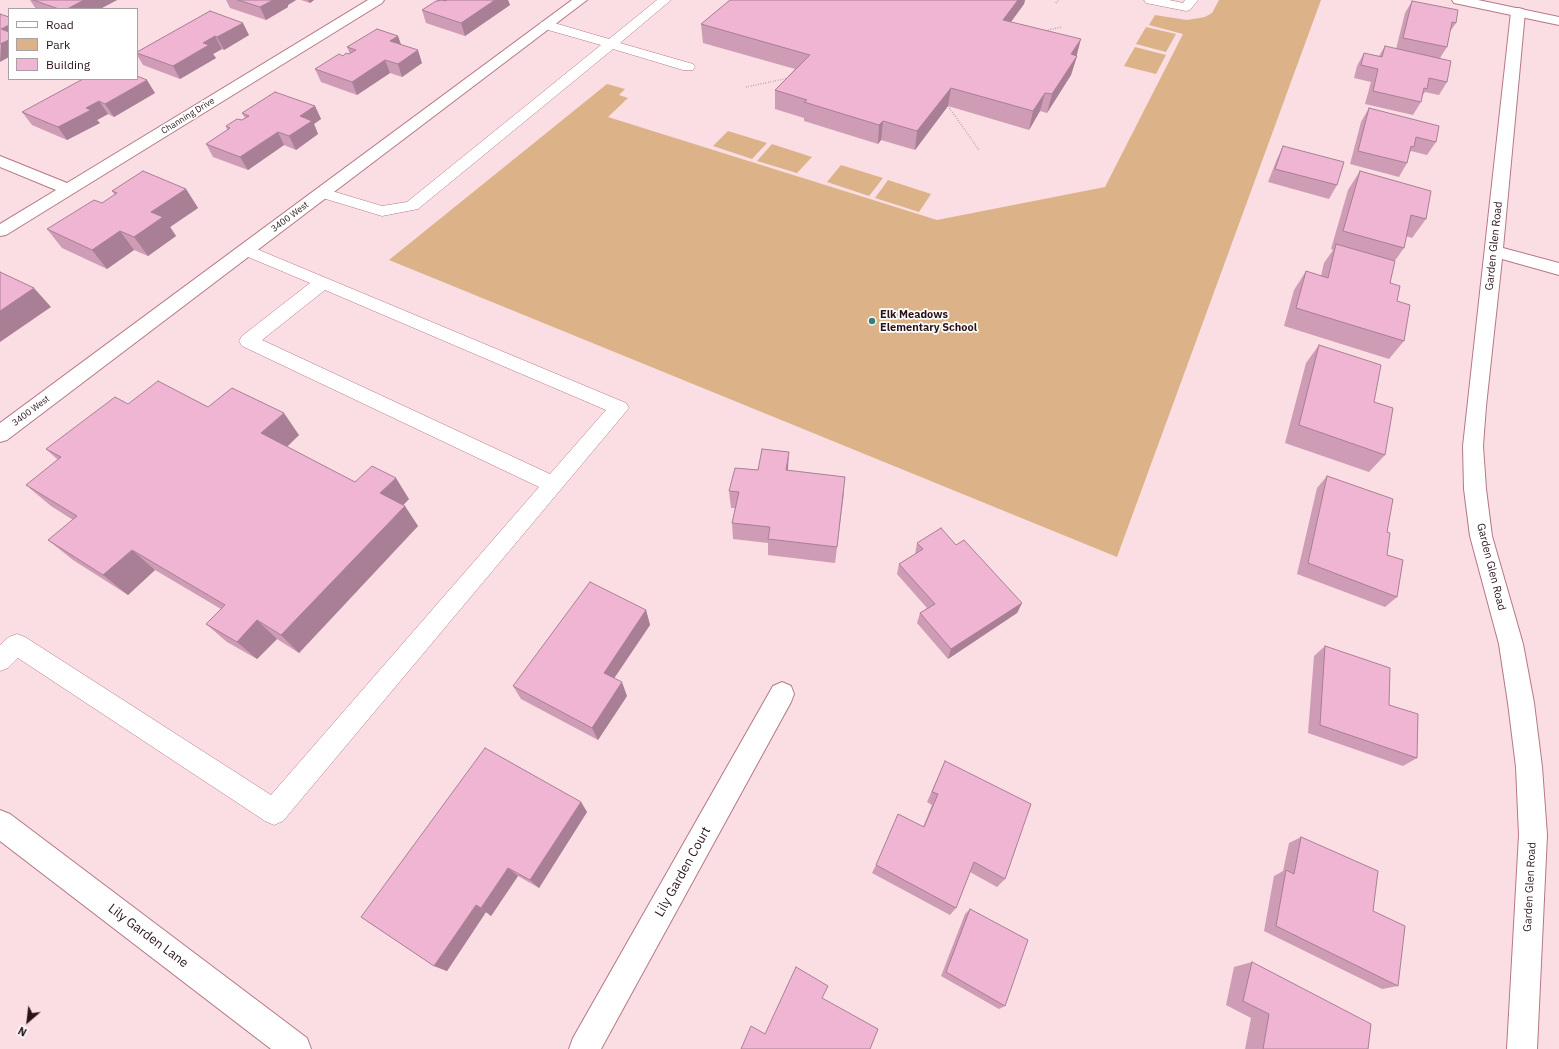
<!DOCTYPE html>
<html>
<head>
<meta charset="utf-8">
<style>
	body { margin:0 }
	#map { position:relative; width:1559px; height:1049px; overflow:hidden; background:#fadee3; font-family:"IBM Plex Sans",sans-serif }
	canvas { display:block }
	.legend { position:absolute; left:8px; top:8px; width:130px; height:72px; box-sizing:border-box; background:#fff; border:1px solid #aaa1a3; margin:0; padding:5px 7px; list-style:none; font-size:12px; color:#2a1318 }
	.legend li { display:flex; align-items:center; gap:8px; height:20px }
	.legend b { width:20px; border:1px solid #aaa1a3 }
	.north { position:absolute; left:8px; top:1001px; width:40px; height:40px; -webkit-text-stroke:3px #fff; paint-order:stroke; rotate:208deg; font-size:11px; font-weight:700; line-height:16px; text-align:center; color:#2a1318 }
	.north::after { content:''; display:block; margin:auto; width:14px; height:18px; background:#2a1318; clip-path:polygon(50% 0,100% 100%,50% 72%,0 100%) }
</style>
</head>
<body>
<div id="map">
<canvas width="1559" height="1049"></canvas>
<ul class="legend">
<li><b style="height:5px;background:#fff"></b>Road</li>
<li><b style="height:11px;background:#dcb288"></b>Park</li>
<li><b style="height:11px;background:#f0b5d3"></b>Building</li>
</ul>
<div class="north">N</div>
</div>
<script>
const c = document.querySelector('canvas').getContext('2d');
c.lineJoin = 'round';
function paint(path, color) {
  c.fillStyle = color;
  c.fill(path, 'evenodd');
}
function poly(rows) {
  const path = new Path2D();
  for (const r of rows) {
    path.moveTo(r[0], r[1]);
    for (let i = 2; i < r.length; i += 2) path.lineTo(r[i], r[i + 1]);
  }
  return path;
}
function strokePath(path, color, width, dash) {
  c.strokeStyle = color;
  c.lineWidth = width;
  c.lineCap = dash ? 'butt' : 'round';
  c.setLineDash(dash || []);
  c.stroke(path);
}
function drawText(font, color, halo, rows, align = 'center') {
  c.font = font + ' "IBM Plex Sans",sans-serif';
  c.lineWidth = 3.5;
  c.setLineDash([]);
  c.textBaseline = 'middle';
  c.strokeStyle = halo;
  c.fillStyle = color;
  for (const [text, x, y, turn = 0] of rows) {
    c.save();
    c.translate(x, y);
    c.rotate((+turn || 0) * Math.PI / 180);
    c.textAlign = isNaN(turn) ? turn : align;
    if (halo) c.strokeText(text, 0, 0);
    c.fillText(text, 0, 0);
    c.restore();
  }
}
paint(poly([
	[1219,0,1321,0,1117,557,389,260,607,84,625,89,619,95,628,98,608,117,937,220,1105,187,1183,34,1149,25,1155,15,1187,20,1205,17,1212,13],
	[1146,27,1176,34,1166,52,1136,44],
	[1135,47,1166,55,1156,74,1124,66],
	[728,131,767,143,752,159,713,146],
	[772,144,812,157,797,173,757,161],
	[841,165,883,178,869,196,827,182],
	[888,180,931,194,919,212,875,198]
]), '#dcb288');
const lane = poly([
	[657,0,671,0,620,43,693,64,695,67,693,70,683,70,613,49,418,209,382,216,316,196,314,193,316,190,322,188,382,206,407,202,601,45,541,28,540,25,541,22,551,22,609,39,657,0],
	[1144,0,1169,0,1183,3,1185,0,1198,0,1190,10,1186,11,1146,3,1144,0],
	[247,245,626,403,629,408,283,821,274,825,265,821,18,658,8,668,0,671,0,645,9,637,17,634,25,637,271,795,539,487,242,346,239,341,242,336,310,283,241,254,239,250,241,246,247,245],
	[325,290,606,410,550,474,262,340,325,290]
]);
const street = poly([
	[368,0,384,0,382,3,6,235,0,236,0,224,56,190,0,167,0,156,67,183,368,0],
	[572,0,587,0,7,440,0,442,0,423,572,0],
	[1518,8,1523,9,1525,12,1503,248,1559,263,1559,275,1502,259,1486,406,1483,446,1486,489,1492,536,1523,644,1534,703,1542,767,1547,835,1537,1049,1507,1049,1519,835,1516,767,1508,703,1499,644,1470,536,1464,489,1463,446,1511,12,1513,9,1518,8],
	[782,682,791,686,794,694,791,702,601,1049,569,1049,573,1038,773,686,782,682],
	[0,810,10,814,307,1038,311,1049,271,1049,0,841,0,810]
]);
const secondary = poly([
	[1452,0,1478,0,1559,17,1559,25,1459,4,1454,3,1452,0]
]);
strokePath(lane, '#b57884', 1);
strokePath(street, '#b57884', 2);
strokePath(secondary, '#b57884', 2);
strokePath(poly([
	[1056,3,1059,0],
	[1043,31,1062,27],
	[746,87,789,78],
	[948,106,979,150]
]), '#90767b', 1.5, [0.5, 2]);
paint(lane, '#fff');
paint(street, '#fff');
paint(secondary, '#fff');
paint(poly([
	[30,0,117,0,100,9,36,9],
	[226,0,296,0,288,5,288,7,266,20,230,8],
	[301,0,314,0,310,3],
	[437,0,508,0,510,5,465,36,426,23,422,10,437,1],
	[730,0,1025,0,1024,4,1011,22,1077,56,1071,75,1047,113,1040,111,1029,130,948,106,915,150,881,140,878,144,804,121,804,118,775,109,775,90,795,69,703,43,701,24],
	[1412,1,1456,23,1449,33,1447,47,1440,58,1447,82,1439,95,1425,92,1422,96,1421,102,1413,115,1365,104,1371,82,1354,78,1357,66,1364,53,1379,56,1385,46,1396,49,1405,13],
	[210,11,249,35,224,50,222,49,213,54,216,58,180,79,143,65,137,55,137,52],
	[398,36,401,44,422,63,402,77,390,73,357,95,321,82,315,69,343,56,350,54,347,47],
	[155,93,114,117,108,114,97,120,100,123,67,140,32,125,22,112],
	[315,106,321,119,314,124,318,134,296,150,284,145,248,170,213,157,206,144,227,130,226,126,242,120,245,118,242,113],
	[1369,108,1436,142,1427,155,1411,151,1409,154,1407,163,1399,177,1350,164,1361,122],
	[1283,146,1337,185,1329,199,1268,182,1277,159],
	[1360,171,1426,219,1412,238,1406,236,1404,248,1394,262,1390,283,1397,301,1404,341,1389,359,1284,326,1294,290,1306,271,1321,276,1324,263,1333,250,1331,249,1348,190],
	[186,189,198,208,170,227,176,236,148,256,134,250,107,269,62,248,47,229,102,203,115,195,112,191],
	[1319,345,1374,402,1385,455,1369,472,1285,443,1306,363],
	[128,404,208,407,299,435,287,447,355,482,409,499,403,505,418,526,299,653,277,639,257,659,227,642,206,624,221,609,155,570,128,595,73,560,48,540,73,520,51,506,26,485,58,460,46,449],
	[758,470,844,493,835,563,768,555,768,543,733,539,732,523,735,508,731,508,729,491],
	[1327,476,1387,532,1387,555,1397,597,1385,607,1297,574,1317,488],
	[917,543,956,545,1022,603,1017,613,948,659,917,623,920,613,927,608,897,574,899,564,915,554],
	[646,610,650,625,614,678,627,696,598,740,521,699,513,686],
	[1325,646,1389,705,1417,758,1403,766,1308,733,1314,656],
	[945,761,1005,879,997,887,970,872,956,908,950,915,872,873,876,865,923,827,932,805,927,802],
	[581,802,587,812,539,888,518,876,491,916,486,912,447,971,434,966,361,917],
	[1301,837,1373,911,1398,986,1382,989,1264,931,1274,876,1283,871,1289,843],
	[970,909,1005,1006,999,1009,941,976,965,914],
	[1252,962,1368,1049,1245,1049,1251,1018,1226,1005,1234,967]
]), '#ce9cb5');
paint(poly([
	[84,0,117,0,100,9,67,9],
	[273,0,296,0,288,5,288,7,266,20,260,7],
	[308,0,314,0,310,3],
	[495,0,508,0,510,5,465,36,461,23],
	[1018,0,1025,0,1024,4,999,38,1003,20],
	[243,23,249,35,224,50,217,37],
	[9,25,9,57,0,62,1,29],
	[215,36,222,49,213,54,216,58,180,79,173,66,203,43],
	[398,36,402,49,390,41],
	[1081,39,1076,58,1071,54],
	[418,50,422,63,402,77,398,64],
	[1077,56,1071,75,1047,113,1052,94],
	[385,60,390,73,357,95,352,82],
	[147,80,155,93,114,117,105,104],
	[951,88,948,106,915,150,917,131],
	[1045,93,1040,111,1029,130,1033,111],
	[99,101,108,114,97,120,100,123,67,140,58,127,86,108],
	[315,106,321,119,314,124,318,134,296,150,289,136,300,116],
	[883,121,881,140,878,144,879,125],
	[278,132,284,145,248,170,240,157],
	[186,189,198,208,170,227,176,236,148,256,134,237,151,212],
	[120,231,134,250,107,269,92,250],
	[34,288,51,307,0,342,0,311],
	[284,413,299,435,278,455,261,433],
	[789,452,788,469,785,487,786,470],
	[396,478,409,499,394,514,380,493],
	[405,506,418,526,299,653,281,635],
	[132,550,155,570,128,595,103,575],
	[1022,603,1017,613,948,659,951,649],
	[646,610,650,625,609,686,604,673],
	[257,620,277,639,257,659,237,642],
	[622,682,627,696,598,740,592,728],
	[581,802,587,812,539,888,530,880],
	[508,868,518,876,491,916,481,908],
	[476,905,486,912,447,971,434,966]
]), '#a87f94');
const building = poly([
	[33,0,84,0,67,9,59,9,33,0],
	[238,0,273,0,260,7,238,0],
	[441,0,446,1,447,0,495,0,461,23,422,10,436,1,438,1,441,0],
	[730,0,1018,0,1003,20,1081,39,1071,54,1077,56,1052,94,1045,93,1033,111,951,88,917,131,883,121,879,125,804,102,807,100,775,90,810,55,701,24,730,0],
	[1412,1,1458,10,1456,23,1452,22,1447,47,1403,38,1412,1],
	[210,11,243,23,217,37,215,36,203,43,209,45,173,66,137,53,137,52,210,11],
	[0,14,9,17,9,25,1,29,9,32,9,40,0,44,0,14],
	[377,29,398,36,390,41,418,50,398,64,385,60,352,82,315,69,339,54,343,56,346,53,349,54,356,50,347,47,377,29],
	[1385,46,1451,61,1447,82,1429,78,1427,89,1424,88,1421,102,1373,91,1378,69,1361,65,1364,53,1382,57,1385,46],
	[137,76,147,80,105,104,99,101,86,108,91,110,58,127,22,112,83,79,137,79,137,76],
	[275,92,315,106,300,116,312,121,289,136,278,132,240,157,206,144,230,128,226,126,237,119,242,120,249,116,242,113,275,92],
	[1369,108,1439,126,1436,142,1416,137,1414,147,1411,146,1407,163,1358,151,1369,108],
	[1283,146,1344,162,1337,185,1275,169,1283,146],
	[143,171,186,189,151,212,163,217,134,237,120,231,92,250,47,229,94,200,102,203,117,193,112,191,143,171],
	[1360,171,1431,191,1426,219,1411,215,1404,248,1343,231,1360,171],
	[1336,244,1395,261,1390,283,1400,286,1397,301,1410,305,1404,341,1296,308,1306,271,1328,278,1336,244],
	[0,272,34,288,0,311,0,272],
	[1319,345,1381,365,1374,402,1393,408,1385,455,1299,425,1319,345],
	[158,381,208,407,232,388,284,413,261,433,355,482,372,466,396,478,380,493,405,506,281,635,257,620,237,642,206,624,225,605,132,550,103,575,48,540,77,516,26,485,61,457,46,449,115,397,128,404,158,381],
	[762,449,789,452,786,470,845,477,837,547,768,539,770,527,732,523,739,492,729,491,735,468,758,470,762,449],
	[1327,476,1393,499,1387,532,1390,533,1387,555,1403,560,1397,597,1308,563,1327,476],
	[941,528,956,545,964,540,1022,603,951,649,920,613,935,604,899,564,923,549,917,543,941,528],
	[590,582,646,610,604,673,622,682,592,728,513,686,590,582],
	[1325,646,1390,668,1389,705,1418,714,1417,758,1320,725,1325,646],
	[485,748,581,802,530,880,508,868,481,908,476,905,434,966,361,917,485,748],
	[945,761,1031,804,1005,879,974,862,956,908,876,865,898,814,924,827,938,794,932,792,945,761],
	[1301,837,1378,871,1373,911,1405,926,1398,986,1276,926,1286,870,1294,874,1301,837],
	[970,909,1028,940,1005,1006,946,972,970,909],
	[1252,962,1371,1024,1368,1049,1263,1049,1269,1014,1243,1001,1252,962],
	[796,967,828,986,822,998,878,1029,870,1049,741,1049,751,1026,765,1034,796,967]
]);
paint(building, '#f0b5d3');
strokePath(building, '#a87f94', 1);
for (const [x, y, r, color] of [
	[872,321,4,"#387f78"]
]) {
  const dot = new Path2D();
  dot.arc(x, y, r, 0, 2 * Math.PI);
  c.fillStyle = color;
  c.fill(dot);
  strokePath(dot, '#fff', 1.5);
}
drawText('9px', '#2a1318', '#fff', [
	["Channing Drive",188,116,-32],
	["3400 West",290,217,-37],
	["3400 West",31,411,-37]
]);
drawText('11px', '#2a1318', '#fff', [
	["Garden Glen Road",1494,246,-84],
	["Garden Glen Road",1491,567,76],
	["Garden Glen Road",1530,887,-87]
]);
drawText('bold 11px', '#2a1318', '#fff', [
	["Elk Meadows",880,315],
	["Elementary School",880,328]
], 'left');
drawText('13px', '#2a1318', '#fff', [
	["Lily Garden Court",683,872,-61],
	["Lily Garden Lane",148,936,37]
]);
</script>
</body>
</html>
